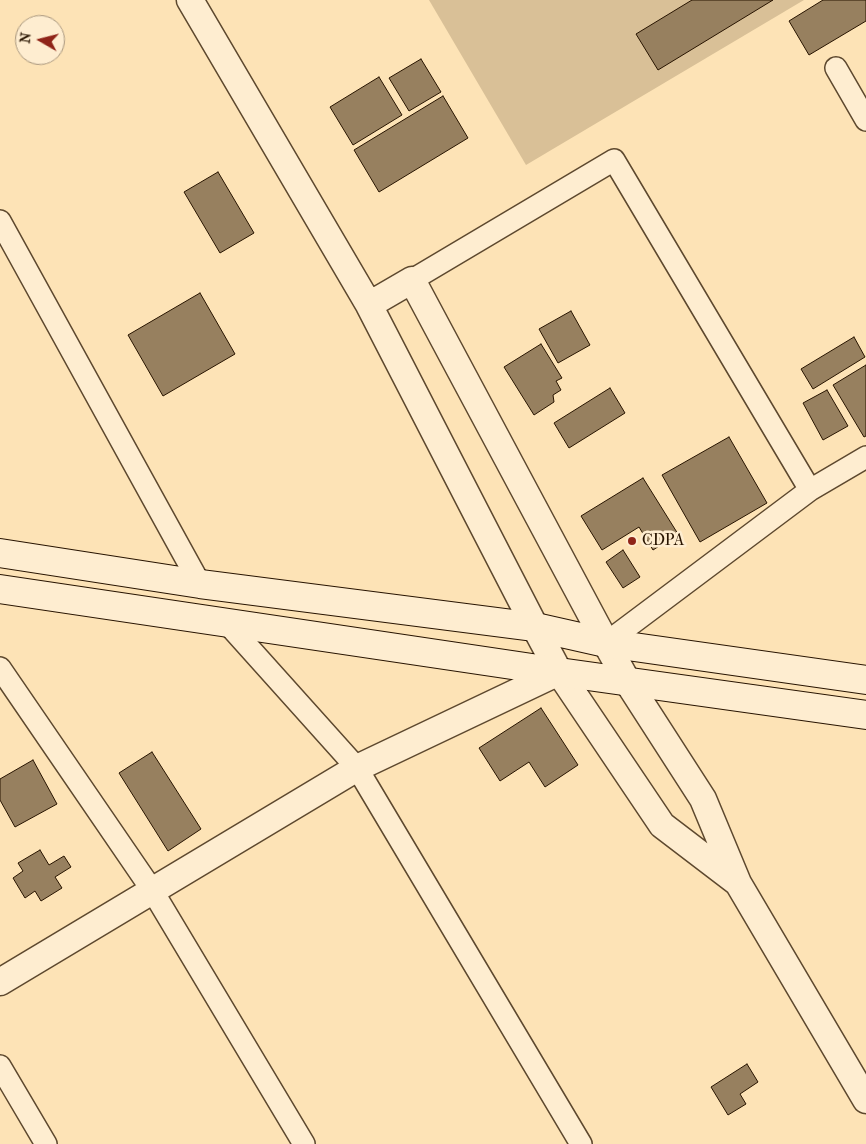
<!DOCTYPE html>
<html>
<head>
<meta charset="utf-8">
<style>
	body { margin:0 }
	#map { position:relative; width:866px; height:1144px; overflow:hidden; background:#fde3b6; font-family:"IM FELL French Canon",serif }
	canvas { display:block }
	.north { position:absolute; left:15px; top:15px; width:50px; height:50px; box-sizing:border-box; background:#feedd0; border:1px solid #a8967d; border-radius:50%; rotate:278deg; font-size:14px; font-weight:700; line-height:20px; text-align:center; color:#281400 }
	.north::after { content:''; display:block; margin:auto; width:18px; height:22px; background:#8f2418; clip-path:polygon(50% 0,100% 100%,50% 72%,0 100%) }
</style>
</head>
<body>
<div id="map">
<canvas width="866" height="1144"></canvas>
<div class="north">N</div>
</div>
<script>
const c = document.querySelector('canvas').getContext('2d');
c.lineJoin = 'round';
function paint(path, color) {
  c.fillStyle = color;
  c.fill(path, 'evenodd');
}
function poly(rows) {
  const path = new Path2D();
  for (const r of rows) {
    path.moveTo(r[0], r[1]);
    for (let i = 2; i < r.length; i += 2) path.lineTo(r[i], r[i + 1]);
  }
  return path;
}
function strokePath(path, color, width, dash) {
  c.strokeStyle = color;
  c.lineWidth = width;
  c.lineCap = dash ? 'butt' : 'round';
  c.setLineDash(dash || []);
  c.stroke(path);
}
function drawText(font, color, halo, rows, align = 'center') {
  c.font = font + ' "IM FELL French Canon",serif';
  c.lineWidth = 5;
  c.setLineDash([]);
  c.textBaseline = 'middle';
  c.strokeStyle = halo;
  c.fillStyle = color;
  for (const [text, x, y, turn = 0] of rows) {
    c.save();
    c.translate(x, y);
    c.rotate((+turn || 0) * Math.PI / 180);
    c.textAlign = isNaN(turn) ? turn : align;
    if (halo) c.strokeText(text, 0, 0);
    c.fillText(text, 0, 0);
    c.restore();
  }
}
paint(poly([
	[429,0,804,0,526,165]
]), '#d9c097');
const building = poly([
	[692,0,773,0,658,70,636,34,692,0],
	[823,0,866,0,866,21,809,55,789,21,823,0],
	[421,59,441,92,409,111,389,78,421,59],
	[379,77,402,115,353,145,330,107,379,77],
	[443,96,468,138,379,192,354,150,443,96],
	[218,172,254,233,220,253,184,192,218,172],
	[200,293,235,354,163,396,128,335,200,293],
	[571,311,590,345,558,363,539,329,571,311],
	[854,337,865,357,813,389,801,369,854,337],
	[541,344,562,378,556,381,561,390,553,395,554,402,534,415,504,367,541,344],
	[866,365,866,436,864,437,833,385,866,365],
	[610,388,625,413,569,448,554,423,610,388],
	[827,390,848,426,823,440,803,403,827,390],
	[729,437,767,503,700,542,662,475,729,437],
	[643,478,678,534,653,550,639,527,602,550,581,516,643,478],
	[623,550,640,577,623,588,606,562,623,550],
	[541,708,578,765,545,787,529,762,500,781,479,748,541,708],
	[152,752,201,829,168,851,119,773,152,752],
	[33,760,57,804,15,827,0,800,0,779,33,760],
	[40,850,49,865,64,856,71,867,55,877,62,888,41,901,35,891,25,898,13,878,23,871,18,863,40,850],
	[747,1064,758,1082,740,1094,746,1104,728,1115,711,1087,747,1064]
]);
paint(building, '#97805f');
strokePath(building, '#281400', 1);
const minor = poly([
	[836,68,866,120],
	[0,221,200,584],
	[412,280,614,160,810,490],
	[226,622,357,768,581,1144],
	[606,643,810,490,866,457],
	[0,668,152,890,304,1144],
	[0,1066,46,1144]
]);
const tertiary = poly([
	[190,0,369,305,535,627,559,672,662,825,738,883],
	[369,305,412,280,606,643,627,681,703,799,738,883,866,1100],
	[0,982,357,768,559,672]
]);
const secondary = poly([
	[0,553,200,584,535,627,606,643,866,680],
	[0,589,559,672,866,715]
]);
strokePath(minor, '#5d482e', 24);
strokePath(tertiary, '#5d482e', 29);
strokePath(secondary, '#281400', 30);
strokePath(minor, '#feedd0', 21);
strokePath(tertiary, '#feedd0', 26);
strokePath(secondary, '#feedd0', 28);
for (const [x, y, r, color] of [
	[632,541,5,"#8f2418"]
]) {
  const dot = new Path2D();
  dot.arc(x, y, r, 0, 2 * Math.PI);
  c.fillStyle = color;
  c.fill(dot);
  strokePath(dot, '#feedd0', 2);
}
drawText('16px', '#281400', '#feedd0', [
	["CDPA",642,541]
], 'left');
</script>
</body>
</html>
